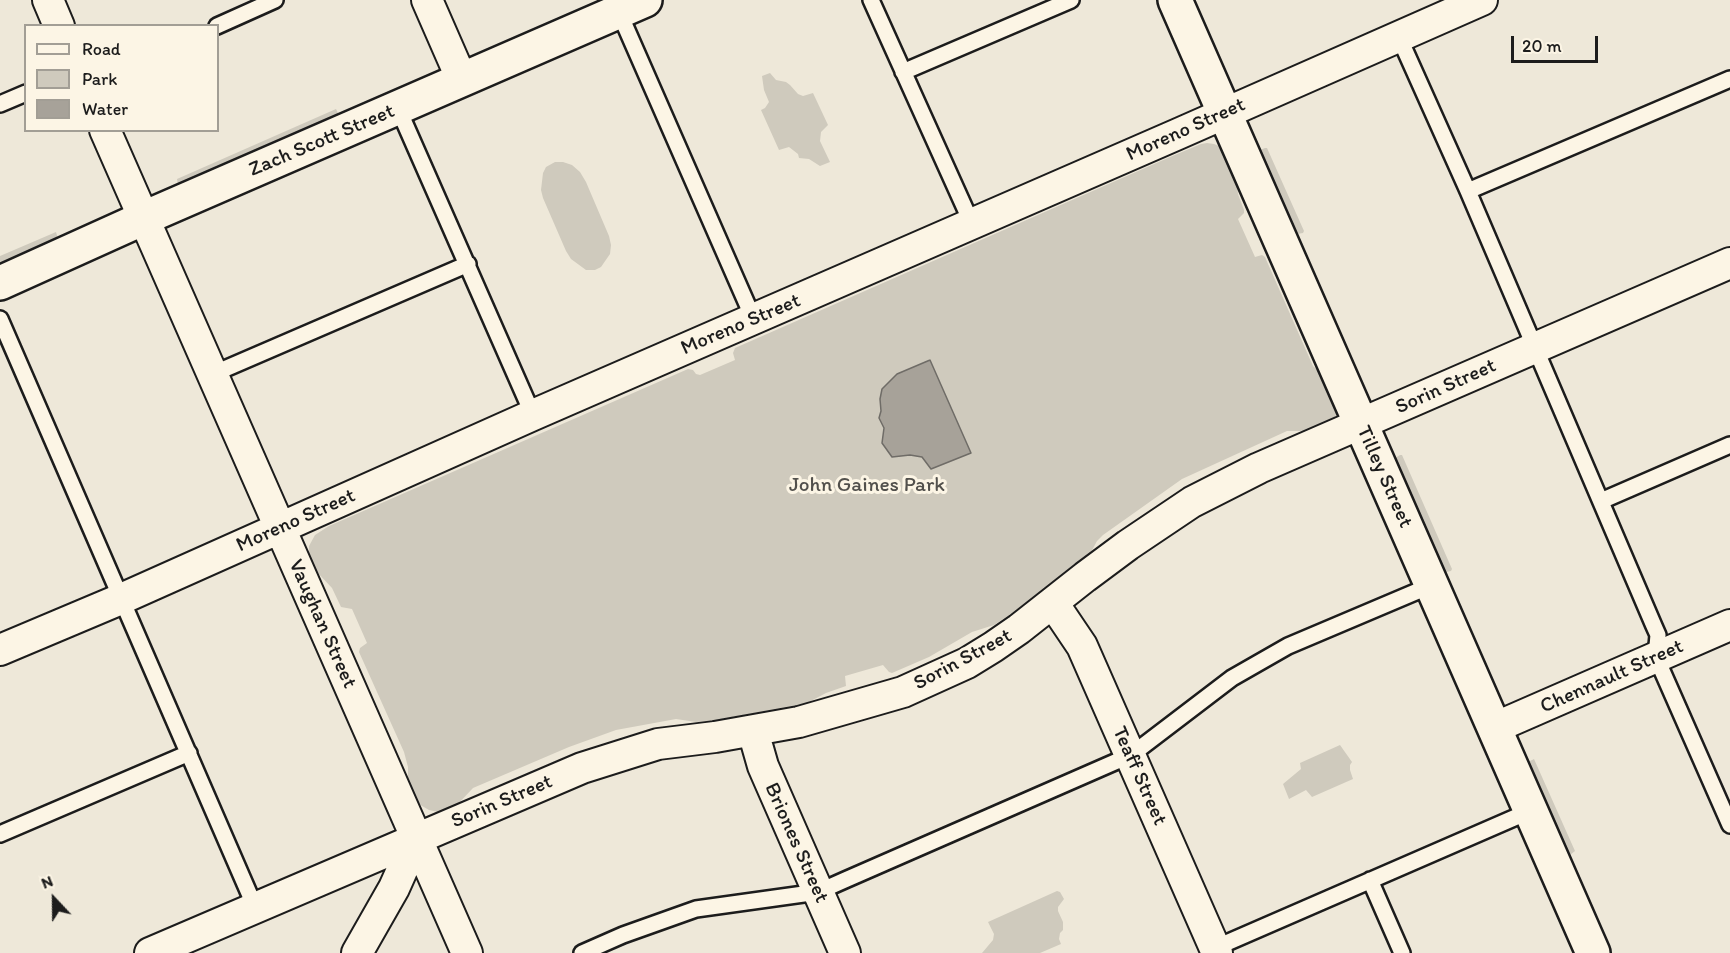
<!DOCTYPE html>
<html>
<head>
<meta charset="utf-8">
<style>
	body { margin:0 }
	#map { position:relative; width:1730px; height:953px; overflow:hidden; background:#eee8d9; font-family:Itim,sans-serif }
	canvas { display:block }
	.legend { position:absolute; left:24px; top:24px; width:195px; height:108px; box-sizing:border-box; background:#fcf5e5; border:2px solid #a29e95; margin:0; padding:8px 10px; list-style:none; font-size:18px; color:#1c1c1c }
	.legend li { display:flex; align-items:center; gap:12px; height:30px }
	.legend b { width:30px; border:2px solid #a29e95 }
	.north { position:absolute; left:24px; top:869px; width:60px; height:60px; -webkit-text-stroke:4px #fcf5e5; paint-order:stroke; rotate:338deg; font-size:16px; font-weight:700; line-height:24px; text-align:center; color:#1c1c1c }
	.north::after { content:''; display:block; margin:auto; width:21px; height:27px; background:#1c1c1c; clip-path:polygon(50% 0,100% 100%,50% 72%,0 100%) }
	.scale { position:absolute; left:1511px; top:36px; width:87px; height:27px; box-sizing:border-box; border:3px solid #1c1c1c; border-top:0; padding-left:8px; font-size:18px; line-height:21px; white-space:nowrap; color:#1c1c1c; -webkit-text-stroke:4px #fcf5e5; paint-order:stroke }
</style>
</head>
<body>
<div id="map">
<canvas width="1730" height="953"></canvas>
<ul class="legend">
<li><b style="height:8px;background:#fcf5e5"></b>Road</li>
<li><b style="height:16px;background:#cfcabd"></b>Park</li>
<li><b style="height:16px;background:#a7a299"></b>Water</li>
</ul>
<div class="north">N</div>
<div class="scale">20 m</div>
</div>
<script>
const c = document.querySelector('canvas').getContext('2d');
c.lineJoin = 'round';
function paint(path, color) {
  c.fillStyle = color;
  c.fill(path, 'evenodd');
}
function poly(rows) {
  const path = new Path2D();
  for (const r of rows) {
    path.moveTo(r[0], r[1]);
    for (let i = 2; i < r.length; i += 2) path.lineTo(r[i], r[i + 1]);
  }
  return path;
}
function strokePath(path, color, width, dash) {
  c.strokeStyle = color;
  c.lineWidth = width;
  c.lineCap = dash ? 'butt' : 'round';
  c.setLineDash(dash || []);
  c.stroke(path);
}
function drawText(font, color, halo, rows, align = 'center') {
  c.font = font + ' Itim,sans-serif';
  c.lineWidth = 6;
  c.setLineDash([]);
  c.textBaseline = 'middle';
  c.strokeStyle = halo;
  c.fillStyle = color;
  for (const [text, x, y, turn = 0] of rows) {
    c.save();
    c.translate(x, y);
    c.rotate((+turn || 0) * Math.PI / 180);
    c.textAlign = isNaN(turn) ? turn : align;
    if (halo) c.strokeText(text, 0, 0);
    c.fillText(text, 0, 0);
    c.restore();
  }
}
paint(poly([
	[770,73,776,80,786,82,790,85,798,94,803,96,813,93,828,125,821,132,820,141,830,162,820,166,809,159,799,158,798,154,789,147,779,150,761,110,765,108,769,102,764,90,762,76],
	[336,109,339,115,178,185,177,179],
	[1207,143,1214,144,1226,149,1236,175,1238,194,1244,210,1244,213,1238,219,1255,257,1262,255,1265,257,1313,366,1326,378,1338,406,1337,414,1332,420,1309,431,1287,431,1182,479,1103,535,1097,541,1090,554,1015,611,994,625,972,632,929,657,892,673,889,672,883,665,845,676,846,686,826,693,807,703,711,721,696,722,676,719,616,730,569,747,473,788,457,805,438,812,429,810,417,803,408,783,408,767,404,752,359,652,360,648,367,643,352,609,341,607,332,588,316,571,312,562,309,553,309,546,315,535,329,526,688,369,693,370,696,374,700,375,735,360,733,353,735,348,1170,157,1201,144],
	[1265,148,1267,148,1304,231,1303,233,1297,234,1261,152,1260,150],
	[555,162,563,162,572,165,580,172,586,182,609,236,611,245,610,254,601,267,595,270,586,270,571,259,566,251,543,198,541,190,543,173,546,167],
	[56,232,58,239,0,264,0,256],
	[1400,455,1402,455,1452,569,1451,571,1446,572,1395,458],
	[1340,745,1352,762,1350,765,1350,770,1353,779,1312,797,1306,790,1289,799,1283,784,1301,769,1300,763],
	[1534,759,1575,851,1570,855,1568,854,1528,762],
	[1057,891,1060,892,1064,899,1058,907,1058,911,1063,922,1063,930,1060,933,1059,939,1061,944,1040,953,982,953,993,940,994,934,988,922]
]), '#cfcabd');
const water = poly([
	[930,360,971,453,931,469,922,457,910,455,892,457,882,443,884,428,879,418,881,411,880,399,882,389,897,374,930,360]
]);
paint(water, '#a7a299');
strokePath(water, '#6f6c67', 1.5);
const lane = poly([
	[871,0,972,224],
	[619,12,754,320],
	[217,26,275,0],
	[1399,37,1468,191,1654,626,1658,635,1656,657,1730,825],
	[903,72,1071,0],
	[0,104,26,93],
	[398,108,533,415],
	[1468,191,1730,79],
	[0,319,255,907],
	[213,374,468,264],
	[1601,501,1730,445],
	[0,834,189,753],
	[1370,880,1402,953],
	[1215,948,1530,811],
	[582,953,623,935,696,909,818,892,845,880,1131,755,1232,678,1288,646,1432,585]
]);
const street = poly([
	[48,0,59,26],
	[427,0,462,80],
	[105,130,467,953],
	[1053,603,1082,646,1217,953],
	[0,650,121,599,533,415,1178,134,1482,0],
	[1494,728,1730,625],
	[753,731,763,766,845,953],
	[150,953,582,768,658,744,715,737,799,722,903,692,967,663,993,647,1019,629,1085,577,1128,545,1192,502,1259,468,1730,263],
	[357,953,394,888,416,839]
]);
const secondary = poly([
	[1175,0,1593,953],
	[0,283,144,218,645,0]
]);
strokePath(lane, '#1c1c1c', 20);
strokePath(street, '#1c1c1c', 34);
strokePath(secondary, '#1c1c1c', 38);
strokePath(lane, '#fcf5e5', 15);
strokePath(street, '#fcf5e5', 30);
strokePath(secondary, '#fcf5e5', 33);
drawText('21px', '#1c1c1c', '#fcf5e5', [
	["Moreno Street",1186,130,-24],
	["Zach Scott Street",322,141,-23],
	["Moreno Street",741,325,-23],
	["Sorin Street",1446,387,-24],
	["Tilley Street",1384,477,66],
	["Moreno Street",296,521,-24],
	["Vaughan Street",322,624,66],
	["Sorin Street",963,660,-28],
	["Chennault Street",1612,677,-24],
	["Teaff Street",1139,776,66],
	["Sorin Street",502,802,-23],
	["Briones Street",796,843,66]
]);
drawText('21px', '#52504c', '#fcf5e5', [
	["John Gaines Park",867,486]
]);
</script>
</body>
</html>
